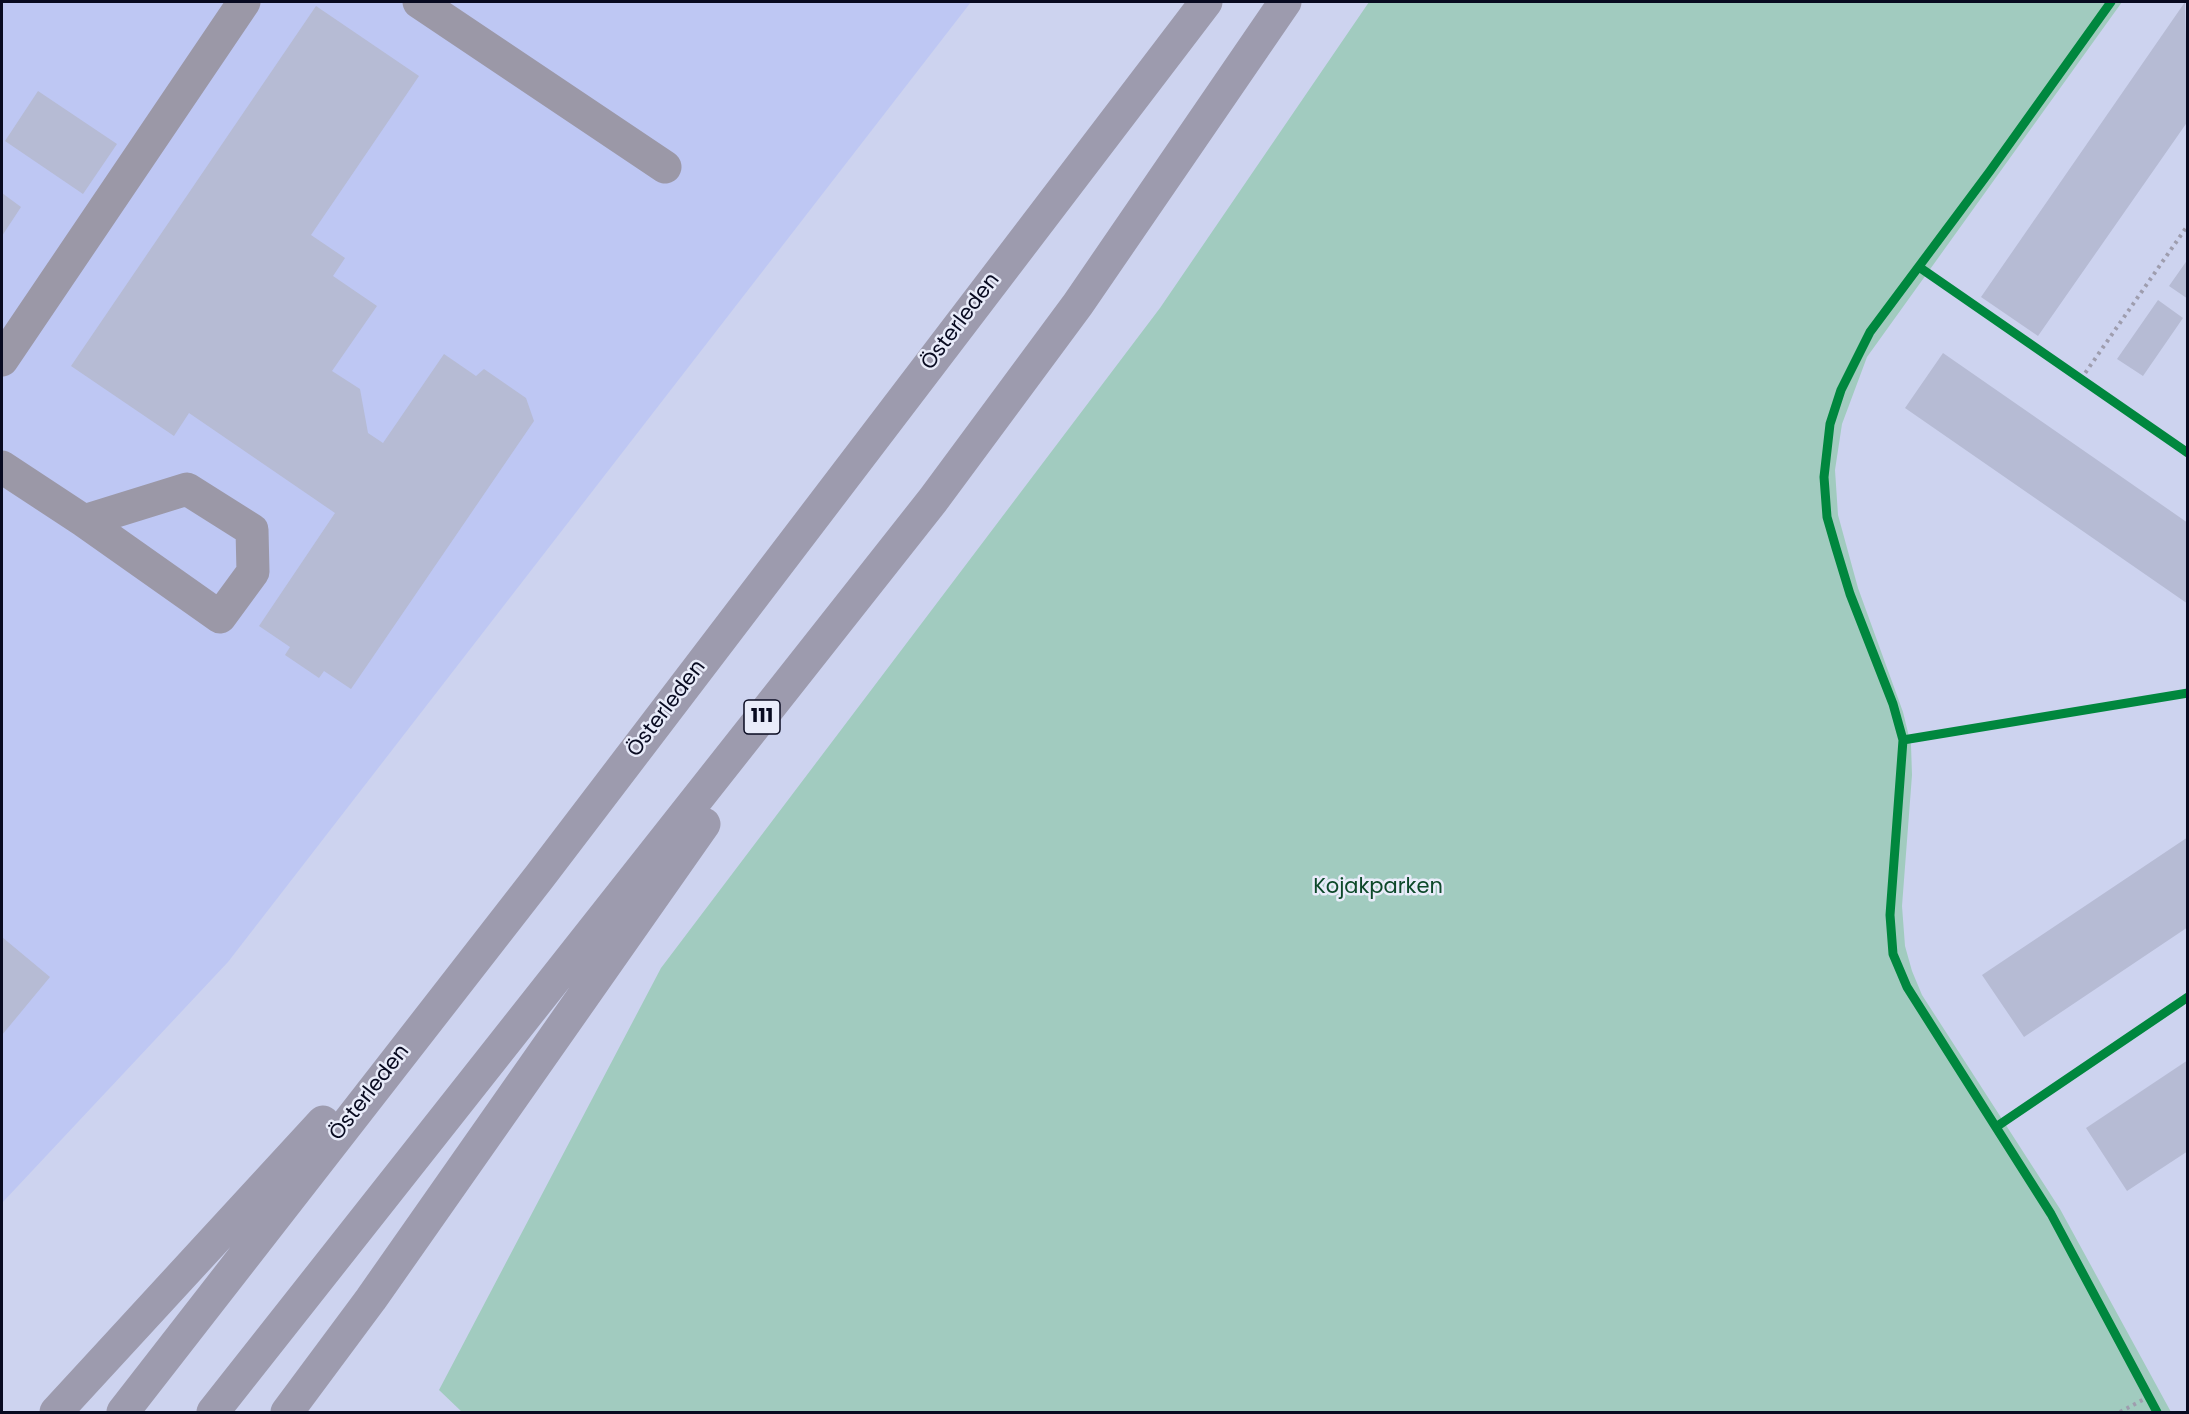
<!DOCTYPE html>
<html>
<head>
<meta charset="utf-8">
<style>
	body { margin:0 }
	#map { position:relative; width:2189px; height:1414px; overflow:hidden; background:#cdd3ef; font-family:Poppins,sans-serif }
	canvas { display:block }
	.frame { position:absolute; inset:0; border:3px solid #080a20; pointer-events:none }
</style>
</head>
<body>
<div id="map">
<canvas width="2189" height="1414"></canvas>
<div class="frame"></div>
</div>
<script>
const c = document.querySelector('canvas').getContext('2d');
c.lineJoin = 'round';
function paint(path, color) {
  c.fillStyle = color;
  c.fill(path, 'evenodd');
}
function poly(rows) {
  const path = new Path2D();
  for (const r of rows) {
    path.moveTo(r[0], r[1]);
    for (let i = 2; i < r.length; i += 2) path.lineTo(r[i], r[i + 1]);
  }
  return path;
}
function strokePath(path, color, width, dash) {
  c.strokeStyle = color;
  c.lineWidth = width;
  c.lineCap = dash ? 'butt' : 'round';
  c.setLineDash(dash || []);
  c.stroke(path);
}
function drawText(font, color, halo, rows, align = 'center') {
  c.font = font + ' Poppins,sans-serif';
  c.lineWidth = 5;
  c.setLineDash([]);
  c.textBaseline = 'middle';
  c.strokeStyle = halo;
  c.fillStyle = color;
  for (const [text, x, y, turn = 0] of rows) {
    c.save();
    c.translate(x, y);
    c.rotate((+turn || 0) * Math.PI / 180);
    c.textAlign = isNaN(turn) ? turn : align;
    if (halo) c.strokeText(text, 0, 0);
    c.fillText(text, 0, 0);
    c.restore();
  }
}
paint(poly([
	[2,2,971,2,228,962,2,1203]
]), '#bec7f3');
paint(poly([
	[1369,2,2122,2,1867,357,1842,424,1835,470,1838,515,1858,588,1903,712,1911,745,1912,775,1902,906,1905,946,1912,971,1922,995,2060,1209,2171,1412,462,1412,439,1390,661,968,1160,308]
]), '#a1cbbf');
paint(poly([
	[2185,2,2188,121,2038,336,1981,297],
	[316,6,419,76,311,235,345,258,333,276,377,306,332,371,360,389,368,433,383,443,444,354,476,376,484,369,526,398,534,421,351,689,324,671,319,678,285,655,290,647,259,626,335,513,189,413,174,436,71,366],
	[38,91,117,144,83,194,5,141],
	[2,193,21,207,2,236],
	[2188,259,2188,299,2169,286],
	[2158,300,2183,318,2143,376,2117,359],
	[1943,353,2188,523,2188,604,1905,408],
	[2188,837,2188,927,2024,1037,1982,975],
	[2,937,50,977,2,1035],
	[2188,1060,2188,1151,2127,1191,2086,1128]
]), '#b6bbd4');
strokePath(poly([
	[2081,379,2188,225],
	[2120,1412,2148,1397]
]), '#9e9dae', 4, [3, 4.5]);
strokePath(poly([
	[419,2,665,167],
	[2,360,244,2],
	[2,467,84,521,220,617,253,572,252,530,187,489,84,521]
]), '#9b98a7', 33);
strokePath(poly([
	[56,1412,323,1122],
	[123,1412,540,876,1206,2],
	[213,1412,933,500,1078,304,1285,2],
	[287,1412,371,1299,704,824]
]), '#9d9bae', 33);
strokePath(poly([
	[2111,2,1990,171,1870,332,1841,390,1830,424,1824,477,1827,517,1836,548,1850,594,1893,704,1903,740,1890,915,1893,954,1907,987,2051,1214,2157,1412],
	[1919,267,2188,453],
	[1903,740,2188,693],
	[1996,1127,2188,997]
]), '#00873e', 9);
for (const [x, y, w] of [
	[762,717,36]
]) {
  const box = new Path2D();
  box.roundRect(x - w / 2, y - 17, w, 34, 4.5);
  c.fillStyle = '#e9ecfa';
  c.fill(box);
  strokePath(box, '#080a20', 1.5);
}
drawText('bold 20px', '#080a20', null, [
	["111",762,717]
]);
drawText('21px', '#080a20', '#e9ecfa', [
	["Österleden",961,322,-53],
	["Österleden",667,709,-53],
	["Österleden",370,1093,-52]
]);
drawText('21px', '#0d492a', '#e9ecfa', [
	["Kojakparken",1378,888]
]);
</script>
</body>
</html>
